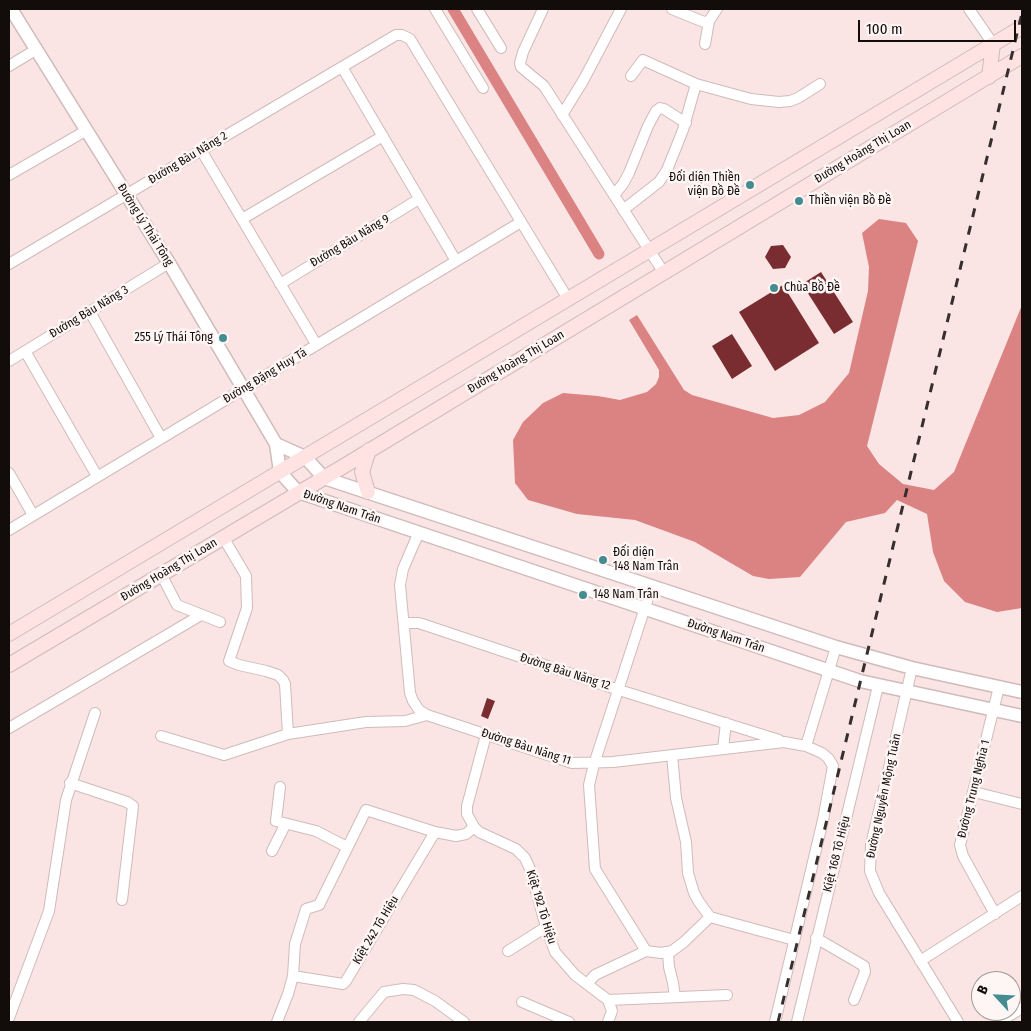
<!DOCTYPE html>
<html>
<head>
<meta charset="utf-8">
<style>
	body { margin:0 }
	#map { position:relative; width:1031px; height:1031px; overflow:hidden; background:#fae5e4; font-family:"Fira Sans Condensed",sans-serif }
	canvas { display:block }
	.frame { position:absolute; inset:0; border:10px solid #120c0b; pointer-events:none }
	.north { position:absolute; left:971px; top:971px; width:50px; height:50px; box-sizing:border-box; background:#fef5f5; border:1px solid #a09897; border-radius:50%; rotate:295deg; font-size:14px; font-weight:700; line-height:20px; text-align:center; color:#120c0b }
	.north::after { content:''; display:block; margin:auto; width:18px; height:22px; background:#448c90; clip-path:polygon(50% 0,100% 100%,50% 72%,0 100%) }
	.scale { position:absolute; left:858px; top:20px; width:158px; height:22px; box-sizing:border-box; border:2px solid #120c0b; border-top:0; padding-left:6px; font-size:15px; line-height:18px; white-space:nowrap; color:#120c0b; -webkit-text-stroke:4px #fef5f5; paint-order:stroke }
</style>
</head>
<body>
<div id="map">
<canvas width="1031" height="1031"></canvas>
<div class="frame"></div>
<div class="north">B</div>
<div class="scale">100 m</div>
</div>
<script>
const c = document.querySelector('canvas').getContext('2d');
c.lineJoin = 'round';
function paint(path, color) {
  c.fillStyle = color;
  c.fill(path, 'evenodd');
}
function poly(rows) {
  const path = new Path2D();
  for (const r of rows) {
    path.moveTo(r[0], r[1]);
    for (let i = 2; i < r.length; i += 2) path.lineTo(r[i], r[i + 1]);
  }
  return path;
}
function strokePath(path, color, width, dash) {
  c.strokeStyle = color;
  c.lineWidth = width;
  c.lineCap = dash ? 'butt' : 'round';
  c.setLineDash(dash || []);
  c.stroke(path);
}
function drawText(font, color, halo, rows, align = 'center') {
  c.font = font + ' "Fira Sans Condensed",sans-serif';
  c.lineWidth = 5;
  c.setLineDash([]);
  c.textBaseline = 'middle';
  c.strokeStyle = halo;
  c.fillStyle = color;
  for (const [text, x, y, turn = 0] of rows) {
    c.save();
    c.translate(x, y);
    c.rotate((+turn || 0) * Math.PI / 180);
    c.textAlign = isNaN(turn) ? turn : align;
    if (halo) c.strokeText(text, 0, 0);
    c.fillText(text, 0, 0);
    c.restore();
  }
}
paint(poly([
	[879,219,906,223,918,241,867,446,879,464,903,484,934,490,954,472,1022,305,1022,608,997,612,965,602,944,581,933,552,927,514,897,500,885,513,846,522,800,577,769,579,753,576,695,542,635,520,577,514,528,500,515,483,513,440,523,422,543,403,563,393,598,396,620,400,647,392,656,384,659,377,659,370,629,320,637,315,684,390,692,395,773,418,799,415,825,402,849,373,868,291,869,267,862,233]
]), '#da8382');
strokePath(poly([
	[453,9,599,254]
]), '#da8382', 11);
paint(poly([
	[783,245,791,257,785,268,773,269,765,257,771,246],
	[821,272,853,322,834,334,802,284],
	[783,285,819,343,775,371,739,312],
	[732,334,752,366,732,379,712,346],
	[487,698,495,701,488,719,481,716]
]), '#792d30');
const minor = poly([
	[435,9,483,88],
	[477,9,501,48],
	[543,9,523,52,520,63,521,67,544,86,664,273],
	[672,9,704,22,709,21,717,9],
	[969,9,993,44],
	[705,44,709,21],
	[9,66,37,49],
	[342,67,456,261],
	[631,76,643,60,696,84,751,99,779,102,790,101,798,98,820,84],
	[562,115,583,81,621,9],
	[201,150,316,344],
	[9,175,87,130],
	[614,195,623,184,629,173,648,126,656,111,660,108,664,109,686,123],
	[623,210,659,182,667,170,683,130,696,84],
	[242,219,383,136],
	[9,264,342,67,396,35,402,35,410,39,568,299],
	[280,284,419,199],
	[90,312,161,438],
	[25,351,97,476],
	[9,361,169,263],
	[9,473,33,515],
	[9,530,521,222],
	[419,532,403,569,400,585,410,693,413,701,419,710,427,715,572,763,613,762,784,742,806,746,822,753,828,758,833,766,823,820,775,1022],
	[223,537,246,576,247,608,229,661,239,665,266,671,278,675,283,680,285,684,288,734],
	[161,574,177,605,220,622],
	[404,623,419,623,619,690,779,740],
	[912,668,871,845,870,871,879,893,958,1022],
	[9,728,201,615],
	[486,735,467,806,467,814,474,827,479,832,516,849,525,858,530,869,546,927,555,952,575,975,608,1000,612,1011,608,1022],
	[161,736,224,755,288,734,366,722,405,721,427,715],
	[806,746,836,647],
	[723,749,726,723],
	[672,755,676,798,686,842,688,873,694,893,699,902,710,917,794,940],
	[70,783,127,802,133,806,122,900],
	[280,787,276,821,316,831,347,847],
	[974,792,1022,804],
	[272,851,285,825],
	[995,914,963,856,960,845,999,687],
	[816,938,864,966,865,972,854,1000],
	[508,951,546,927],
	[646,951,595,869,589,785,594,764,652,586],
	[668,952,669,967,673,983,675,997],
	[920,961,1022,896],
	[293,976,343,984,346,981,435,832],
	[587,984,595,975,646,951,661,953,672,951,684,942,710,917],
	[608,1000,727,995],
	[522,1002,569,1022],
	[9,1018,49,911,66,800,95,713],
	[277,1022,288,994,293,976,295,944,306,909,319,905,366,810,435,832,456,836,466,834,474,827],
	[359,1022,384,992,403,989,414,990,435,1001,464,1022],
	[797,1022,878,686],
	[999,1022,1022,1008]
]);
const tertiary = poly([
	[11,9,169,263,276,444,280,472,298,492,860,681,1022,716],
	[276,444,305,457,324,478,836,647,912,668,1022,692]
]);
const secondary = poly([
	[989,77,993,44],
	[368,492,362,472,369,450],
	[9,634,1022,27],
	[9,665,344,466,1022,56]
]);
strokePath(minor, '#cfbbba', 12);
strokePath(tertiary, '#cfbbba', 15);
strokePath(secondary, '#cfbbba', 16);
strokePath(minor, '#fff', 10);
strokePath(tertiary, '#fff', 12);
strokePath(secondary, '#fee3e2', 14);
strokePath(poly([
	[778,1022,1022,13]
]), '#372f2e', 3, [9, 9]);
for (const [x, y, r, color] of [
	[750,185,5,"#448c90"],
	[799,201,5,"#448c90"],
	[774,288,5,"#448c90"],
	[223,338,5,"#448c90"],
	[603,560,5,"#448c90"],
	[583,595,5,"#448c90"]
]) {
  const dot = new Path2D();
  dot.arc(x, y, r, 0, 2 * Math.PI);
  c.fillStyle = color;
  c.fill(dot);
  strokePath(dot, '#fef5f5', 2);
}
drawText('12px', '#120c0b', '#fef5f5', [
	["Đường Hoàng Thị Loan",863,152,-31],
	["Đường Bàu Năng 2",188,158,-31],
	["Đường Lý Thái Tông",145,225,58],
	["Đường Bàu Năng 9",350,241,-31],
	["Đường Bàu Năng 3",89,312,-31],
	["Đường Hoàng Thị Loan",516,362,-31],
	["Đường Đặng Huy Tá",265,376,-31],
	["Đường Nam Trân",342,507,19],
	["Đường Hoàng Thị Loan",169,570,-31],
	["Đường Nam Trân",726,636,19],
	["Đường Bàu Năng 12",565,672,18],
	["Đường Bàu Năng 11",526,747,18],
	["Đường Trung Nghĩa 1",974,789,-76],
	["Đường Nguyễn Mộng Tuân",884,796,-78],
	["Kiệt 168 Tô Hiệu",837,854,-76],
	["Kiệt 192 Tô Hiệu",541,907,73],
	["Kiệt 242 Tô Hiệu",376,930,-59]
]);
drawText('12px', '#120c0b', '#fef5f5', [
	["Đối diện Thiền",740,178,"right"],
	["viện Bồ Đề",740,192,"right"],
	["Thiền viện Bồ Đề",809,201],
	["Chùa Bồ Đề",784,288],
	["255 Lý Thái Tông",213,338,"right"],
	["Đối diện",613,553],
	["148 Nam Trân",613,567],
	["148 Nam Trân",593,595]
], 'left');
</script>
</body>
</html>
